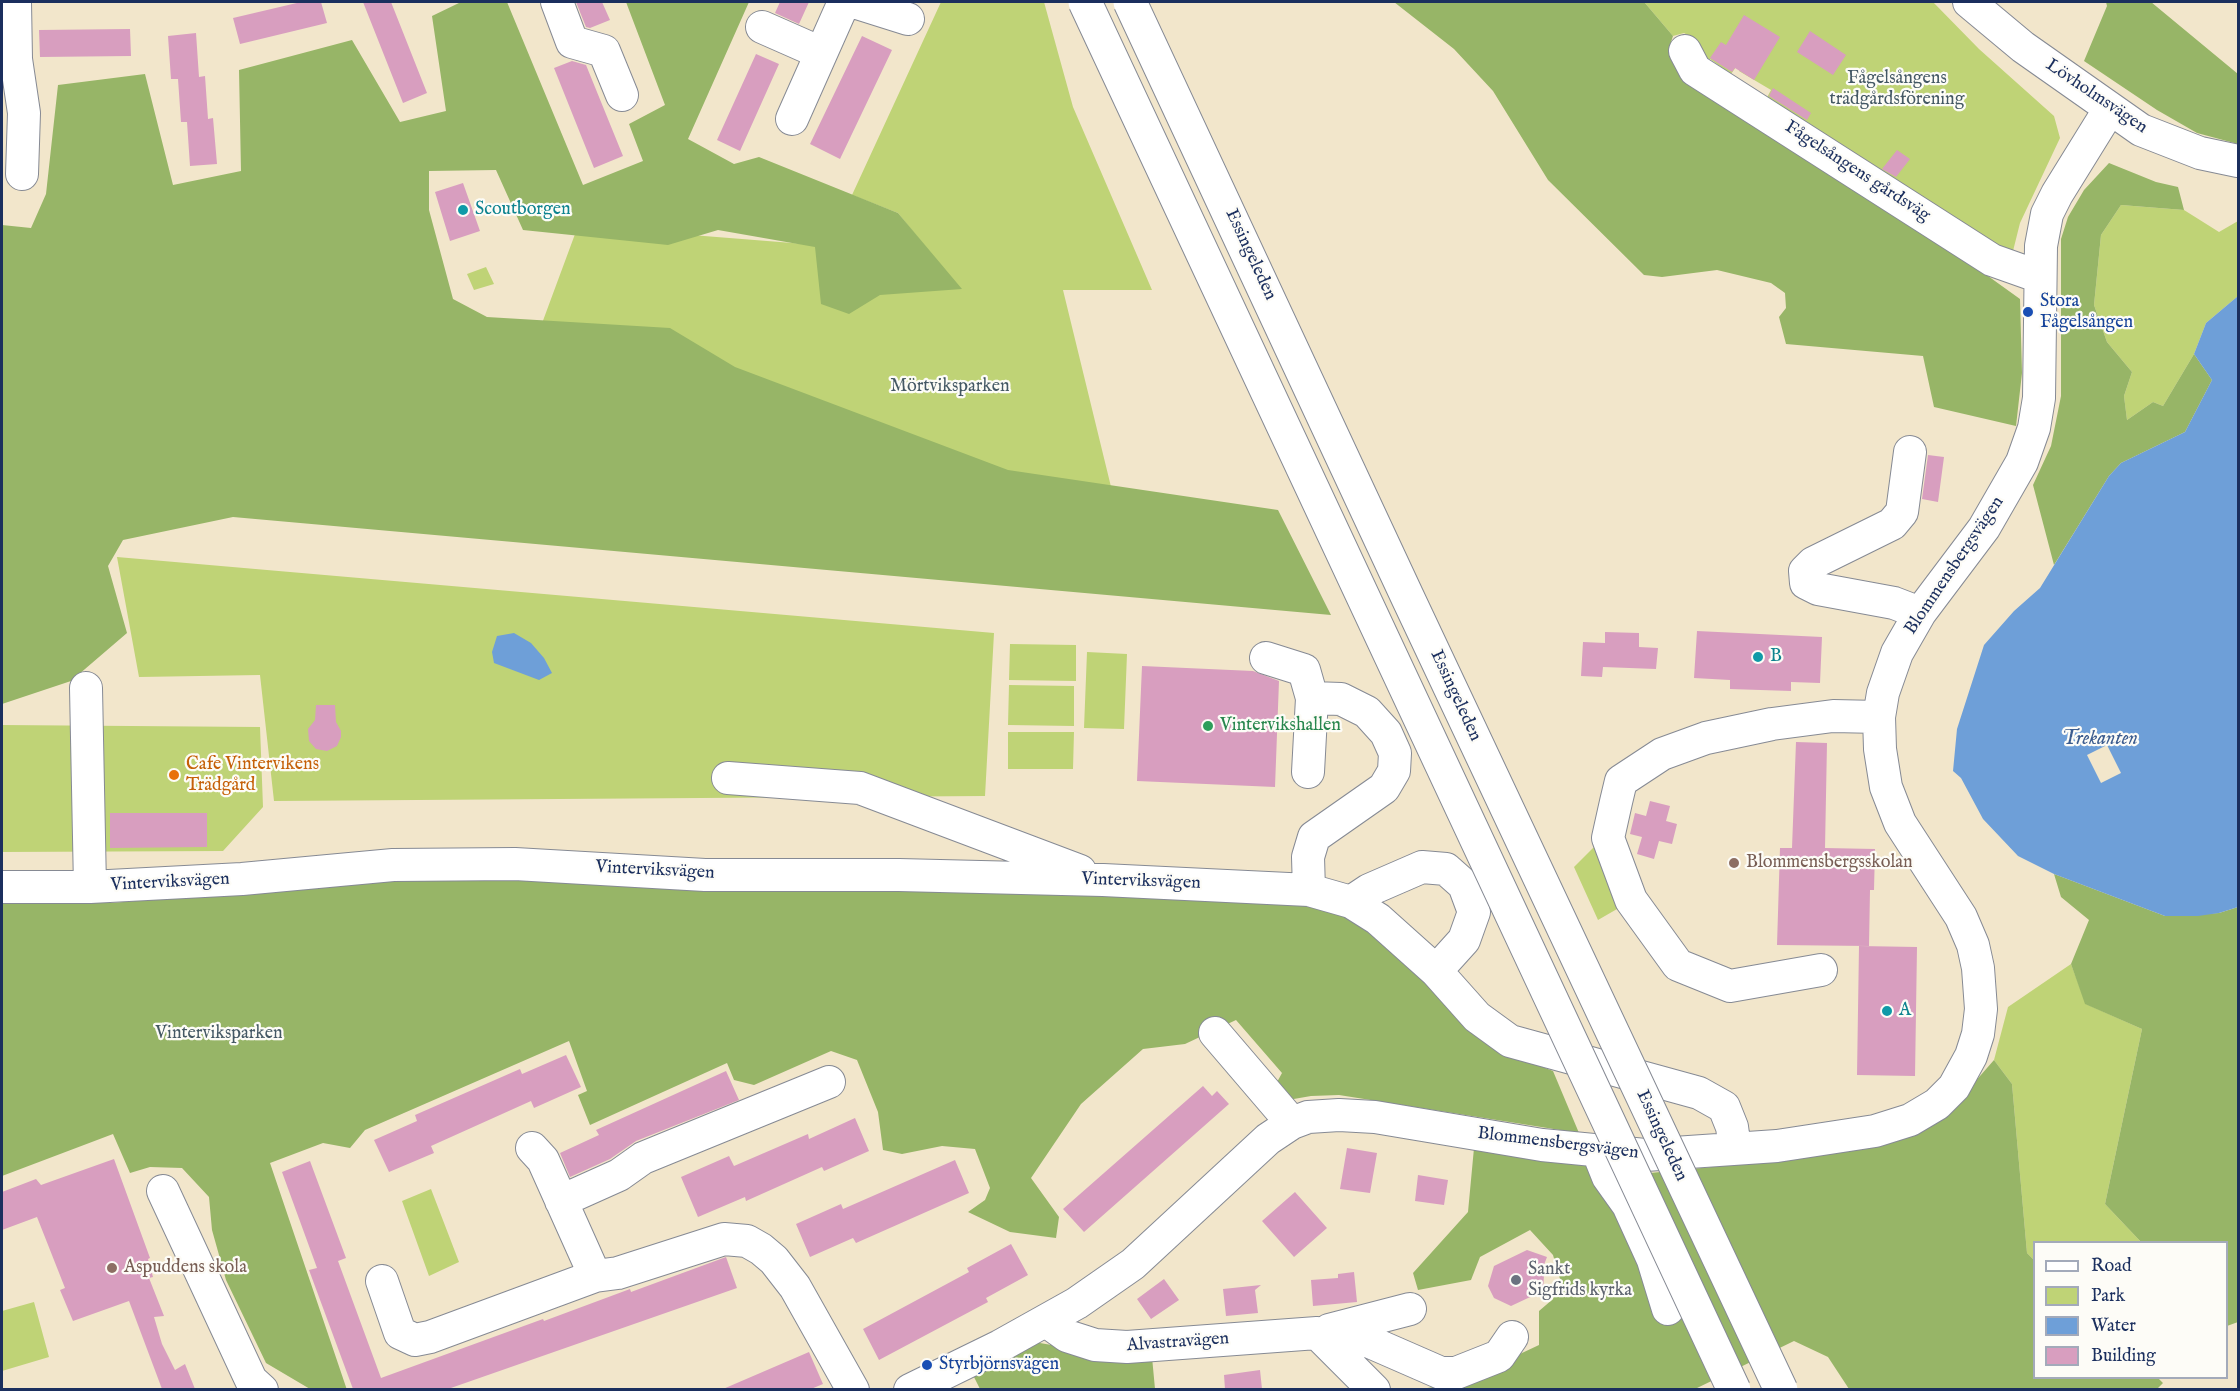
<!DOCTYPE html>
<html>
<head>
<meta charset="utf-8">
<style>
	body { margin:0 }
	#map { position:relative; width:2240px; height:1391px; overflow:hidden; background:#f2e6cb; font-family:"IM FELL English",serif }
	canvas { display:block }
	.frame { position:absolute; inset:0; border:3px solid #1b2f5e; pointer-events:none }
	.legend { position:absolute; left:2033px; top:1241px; width:195px; height:138px; box-sizing:border-box; background:#fdfcf7; border:2px solid #a3aaba; margin:0; padding:8px 10px; list-style:none; font-size:18px; color:#1b2f5e }
	.legend li { display:flex; align-items:center; gap:12px; height:30px }
	.legend b { width:30px; border:2px solid #a3aaba }
</style>
</head>
<body>
<div id="map">
<canvas width="2240" height="1391"></canvas>
<div class="frame"></div>
<ul class="legend">
<li><b style="height:8px;background:#fff"></b>Road</li>
<li><b style="height:16px;background:#bfd376"></b>Park</li>
<li><b style="height:16px;background:#6e9fd8"></b>Water</li>
<li><b style="height:16px;background:#d89ebf"></b>Building</li>
</ul>
</div>
<script>
const c = document.querySelector('canvas').getContext('2d');
c.lineJoin = 'round';
function paint(path, color) {
  c.fillStyle = color;
  c.fill(path, 'evenodd');
}
function poly(rows) {
  const path = new Path2D();
  for (const r of rows) {
    path.moveTo(r[0], r[1]);
    for (let i = 2; i < r.length; i += 2) path.lineTo(r[i], r[i + 1]);
  }
  return path;
}
function strokePath(path, color, width, dash) {
  c.strokeStyle = color;
  c.lineWidth = width;
  c.lineCap = dash ? 'butt' : 'round';
  c.setLineDash(dash || []);
  c.stroke(path);
}
function drawText(font, color, halo, rows, align = 'center') {
  c.font = font + ' "IM FELL English",serif';
  c.lineWidth = 4.5;
  c.setLineDash([]);
  c.textBaseline = 'middle';
  c.strokeStyle = halo;
  c.fillStyle = color;
  for (const [text, x, y, turn = 0] of rows) {
    c.save();
    c.translate(x, y);
    c.rotate((+turn || 0) * Math.PI / 180);
    c.textAlign = isNaN(turn) ? turn : align;
    if (halo) c.strokeText(text, 0, 0);
    c.fillText(text, 0, 0);
    c.restore();
  }
}
paint(poly([
	[941,2,1044,2,1073,107,1152,290,1063,290,1123,536,487,472,578,226,931,254,898,213,852,195],
	[1646,2,1933,2,1979,49,2054,116,2060,138,2020,223,2013,251,1993,253,1763,105,1771,90,1739,71,1740,68,1736,67,1731,74,1710,59,1702,61,1693,38,1684,33,1673,36,1645,3],
	[2121,205,2184,210,2219,232,2238,221,2238,296,2206,323,2194,354,2163,406,2153,402,2127,420,2124,396,2132,372,2107,342,2094,305,2101,235],
	[486,267,494,284,474,290,467,274],
	[117,557,994,633,985,796,274,801,260,675,139,677],
	[1010,644,1076,645,1076,681,1009,680],
	[1087,652,1127,654,1124,729,1084,728],
	[1009,685,1074,686,1074,726,1008,725],
	[2,725,260,727,263,807,223,851,2,852],
	[1008,732,1074,732,1073,769,1008,769],
	[1596,845,1624,905,1598,920,1574,867],
	[2071,964,2086,1004,2142,1029,2105,1204,2141,1242,2034,1242,2034,1260,2027,1253,2012,1084,1994,1060,2008,1007],
	[431,1189,459,1262,429,1276,402,1201],
	[34,1302,49,1357,2,1371,2,1311]
]), '#bfd376');
paint(poly([
	[461,2,507,2,583,185,643,161,629,124,665,105,626,2,749,2,688,139,734,164,759,157,898,213,962,289,880,295,849,314,821,304,815,247,718,230,668,245,523,230,496,170,429,171,429,210,453,299,487,317,670,328,735,367,1008,470,1278,510,1331,615,233,517,123,540,108,566,127,633,71,681,2,704,2,225,31,228,46,194,58,85,145,74,173,185,241,171,239,70,352,40,400,122,446,111,432,16],
	[1394,2,1646,2,1645,3,1673,36,1671,42,1672,49,2020,299,2022,373,2016,426,1934,407,1923,356,1786,344,1779,317,1786,308,1785,293,1771,283,1717,270,1662,277,1644,275,1548,180,1493,91,1454,49],
	[2106,2,2151,2,2238,74,2238,144,2197,133,2157,110,2084,61,2107,6],
	[2109,163,2156,182,2178,187,2184,210,2121,205,2101,235,2094,305,2107,342,2132,372,2124,396,2127,420,2153,402,2163,406,2194,354,2212,380,2185,432,2121,463,2109,476,2054,565,2033,485,2051,446,2061,396,2061,239,2068,217,2084,190],
	[2054,874,2165,916,2219,913,2238,907,2238,1322,2227,1326,2226,1242,2141,1242,2105,1204,2142,1029,2085,1004,2071,964,2089,920,2061,897],
	[455,878,1305,900,1360,920,1512,1055,1553,1071,1579,1133,1339,1095,1311,1096,1288,1100,1276,1084,1282,1073,1236,1020,1185,1044,1143,1049,1081,1104,1031,1178,1059,1217,1056,1238,1010,1232,968,1212,985,1200,990,1188,975,1149,942,1146,902,1154,883,1150,878,1112,857,1060,831,1051,754,1085,734,1080,727,1063,590,1125,578,1095,587,1091,569,1041,365,1130,350,1148,323,1143,270,1163,347,1390,310,1389,266,1363,226,1280,212,1230,209,1197,182,1168,150,1167,130,1173,113,1134,2,1176,2,903,111,903,324,885],
	[1994,1060,2012,1084,2027,1253,2034,1260,2034,1378,2158,1378,2163,1383,2156,1390,1849,1389,1828,1357,1794,1341,1695,1389,1420,1389,1456,1384,1539,1345,1539,1311,1553,1299,1560,1279,1553,1255,1530,1230,1480,1257,1471,1280,1418,1290,1413,1273,1468,1212,1474,1148,1640,1174,1742,1164,1966,1092],
	[1034,1342,1128,1358,1152,1357,1155,1389,980,1389,971,1371]
]), '#97b567');
paint(poly([
	[2238,296,2238,907,2219,913,2198,916,2165,916,2054,874,2018,856,1983,819,1961,778,1953,771,1957,729,1984,645,2014,611,2040,588,2109,476,2121,463,2185,432,2212,380,2194,354,2206,323],
	[514,633,531,643,544,658,552,673,539,680,494,663,492,652,497,636]
]), '#6e9fd8');
paint(poly([
	[2107,745,2121,773,2101,783,2087,755]
]), '#f2e6cb');
paint(poly([
	[301,2,321,2,327,23,240,44,233,18],
	[363,2,391,2,427,93,403,103],
	[576,2,602,2,610,20,590,28,586,27],
	[780,2,809,2,799,24,775,13],
	[1744,15,1780,37,1754,80,1735,68,1732,72,1710,58,1721,42,1726,45],
	[130,29,131,56,40,57,39,30],
	[1810,31,1846,55,1833,75,1797,52],
	[196,33,199,77,205,76,208,119,213,118,217,164,190,166,187,122,181,122,178,79,171,79,168,36],
	[862,36,892,50,840,159,810,144],
	[756,54,779,64,740,151,717,140],
	[572,61,586,65,623,156,594,168,554,68],
	[1773,88,1811,113,1807,120,1769,96],
	[1897,150,1910,159,1896,177,1882,169],
	[463,183,480,231,450,241,435,192],
	[1928,455,1944,457,1938,502,1922,499],
	[1697,631,1822,637,1820,683,1791,682,1791,691,1730,689,1730,680,1694,678],
	[1605,632,1639,633,1639,647,1658,648,1656,669,1603,667,1602,677,1581,676,1583,642,1605,643],
	[1142,666,1253,671,1279,681,1275,787,1137,781],
	[316,705,335,705,336,722,341,731,341,737,337,746,327,751,316,749,309,741,308,729,315,720],
	[1796,742,1827,743,1825,848,1875,849,1874,890,1870,890,1869,946,1777,945,1780,848,1792,848],
	[1650,801,1670,806,1666,821,1677,824,1672,844,1659,841,1654,859,1637,854,1642,837,1630,834,1635,813,1646,816],
	[110,813,207,813,207,847,110,848],
	[1859,946,1917,947,1915,1076,1857,1075],
	[566,1055,581,1087,534,1108,531,1101,431,1146,434,1153,389,1172,374,1140,417,1121,415,1115,520,1069,522,1074],
	[726,1071,739,1100,636,1141,610,1159,570,1177,560,1153,599,1135,596,1130],
	[1203,1086,1212,1096,1217,1091,1229,1104,1084,1232,1063,1209],
	[855,1118,869,1151,824,1171,822,1167,746,1201,745,1197,698,1217,681,1177,729,1156,734,1166,808,1134,809,1139],
	[1347,1148,1377,1153,1370,1193,1340,1189],
	[114,1159,150,1258,148,1259,153,1277,149,1278,164,1316,154,1317,162,1344,175,1370,185,1364,195,1389,162,1389,129,1301,73,1321,60,1290,65,1288,37,1217,2,1230,2,1192,36,1179,41,1185],
	[955,1160,969,1193,856,1243,853,1238,810,1257,796,1224,841,1204,843,1209],
	[310,1161,346,1258,338,1261,381,1378,543,1319,544,1321,630,1289,631,1292,726,1257,737,1288,448,1389,353,1389,309,1270,317,1268,282,1172],
	[1418,1175,1448,1180,1444,1205,1415,1201],
	[1295,1192,1327,1228,1294,1257,1262,1221],
	[1011,1244,1028,1275,986,1298,988,1302,879,1360,863,1329,969,1272,967,1268],
	[1527,1250,1547,1257,1542,1270,1544,1275,1543,1291,1511,1306,1494,1298,1488,1286,1494,1266],
	[1354,1272,1357,1302,1313,1306,1311,1280,1338,1278,1338,1274],
	[1164,1279,1179,1300,1151,1319,1137,1299],
	[1261,1285,1255,1290,1258,1313,1226,1316,1223,1289],
	[809,1352,823,1384,811,1389,723,1389],
	[1260,1370,1262,1389,1225,1389,1224,1375]
]), '#d89ebf');
const minor = poly([
	[15,2,16,59,24,113,22,174],
	[557,2,572,42,604,51,622,95],
	[854,2,908,19],
	[1969,2,2023,47,2141,130,2200,153,2238,161],
	[762,27,821,53],
	[1685,51,1695,70,1992,260,2040,277],
	[792,119,844,2],
	[1910,452,1902,512,1892,524,1813,563,1805,571,1806,583,1818,589,1894,603,1920,613],
	[1266,658,1304,670,1312,698,1308,772],
	[86,688,90,887],
	[728,778,860,788,1080,871],
	[2,887,90,887,242,879,393,865,515,864,705,875,899,875,1103,880,1309,890,1351,902,1378,919,1436,971,1477,1017,1510,1041,1699,1093,1724,1107,1732,1127,1735,1149],
	[1309,890,1308,857,1314,837,1384,788,1394,771,1395,753,1386,733,1367,712,1341,699,1312,698],
	[1351,902,1369,890,1422,867,1446,869,1464,885,1474,912,1464,940,1436,971],
	[1821,970,1730,986,1678,965,1631,900,1608,838,1616,802,1621,781,1662,754,1706,738,1772,724,1833,716,1879,717],
	[1215,1033,1292,1123],
	[532,1148,543,1160,595,1276],
	[1598,1152,1608,1177,1628,1205,1653,1260,1668,1309],
	[163,1191,251,1380,262,1390],
	[561,1201,619,1175,643,1158,829,1082],
	[382,1281,400,1333,415,1340,430,1337,595,1276,618,1273,724,1239,747,1241,761,1249,774,1260,795,1287,853,1390],
	[1046,1321,1067,1336,1095,1345,1127,1347,1317,1333,1374,1390],
	[1329,1330,1410,1309],
	[1317,1333,1370,1342,1441,1373,1456,1373,1499,1356,1512,1337],
	[910,1390,1000,1346,1077,1303,1133,1264,1268,1139,1292,1123,1308,1117,1339,1115,1375,1117,1542,1145,1645,1155,1777,1146,1875,1131,1910,1120,1937,1104,1954,1087,1971,1056,1978,1034,1981,1009,1978,968,1973,945,1961,917,1900,823,1886,787,1880,749,1879,717,1883,693,1897,653,1920,613,1984,528,2022,462,2034,428,2039,398,2041,246,2047,214,2057,194,2109,110]
]);
strokePath(minor, '#868a94', 34);
strokePath(minor, '#fff', 32);
const highwayBridge = poly([
	[1085,2,1734,1390],
	[1130,2,1407,596,1781,1390]
]);
strokePath(highwayBridge, '#868a94', 35, []);
strokePath(highwayBridge, '#fff', 33);
for (const [x, y, r, color] of [
	[463,210,6,"#0f9aa8"],
	[2028,312,6,"#1a4fb4"],
	[1758,657,6,"#0f9aa8"],
	[1208,726,6,"#2e9e5b"],
	[174,775,6,"#e8710a"],
	[1734,863,6,"#8d6e63"],
	[1887,1011,6,"#0f9aa8"],
	[112,1268,6,"#8d6e63"],
	[1516,1280,6,"#6b7280"],
	[927,1365,6,"#1a4fb4"]
]) {
  const dot = new Path2D();
  dot.arc(x, y, r, 0, 2 * Math.PI);
  c.fillStyle = color;
  c.fill(dot);
  strokePath(dot, '#fdfcf7', 2);
}
drawText('18px', '#445864', '#fdfcf7', [
	["Fågelsångens",1897,79],
	["trädgårdsförening",1897,100],
	["Mörtviksparken",950,387],
	["Vinterviksparken",219,1034]
]);
drawText('18px', '#1b2f5e', '#fdfcf7', [
	["Lövholmsvägen",2096,97,34],
	["Fågelsångens gårdsväg",1857,172,33],
	["Essingeleden",1250,255,65],
	["Blommensbergsvägen",1955,566,-56],
	["Essingeleden",1455,696,65],
	["Vinterviksvägen",655,871,3],
	["Vinterviksvägen",1141,882,2],
	["Vinterviksvägen",170,883,-3],
	["Essingeleden",1661,1136,65],
	["Blommensbergsvägen",1558,1144,7],
	["Alvastravägen",1178,1343,-4]
]);
drawText('18px', '#0d838f', '#fdfcf7', [
	["Scoutborgen",475,210],
	["B",1770,657],
	["A",1899,1011]
], 'left');
drawText('18px', '#164399', '#fdfcf7', [
	["Stora",2040,302],
	["Fågelsången",2040,323],
	["Styrbjörnsvägen",939,1365]
], 'left');
drawText('18px', '#27864d', '#fdfcf7', [
	["Vintervikshallen",1220,726]
], 'left');
drawText('18px', '#c56008', '#fdfcf7', [
	["Cafe Vintervikens",186,765],
	["Trädgård",186,786]
], 'left');
drawText('18px', '#785e54', '#fdfcf7', [
	["Blommensbergsskolan",1746,863],
	["Aspuddens skola",124,1268]
], 'left');
drawText('18px', '#5b616d', '#fdfcf7', [
	["Sankt",1528,1270],
	["Sigfrids kyrka",1528,1291]
], 'left');
drawText('italic 20px', '#3c5c8f', '#fdfcf7', [
	["Trekanten",2100,740]
]);
</script>
</body>
</html>
